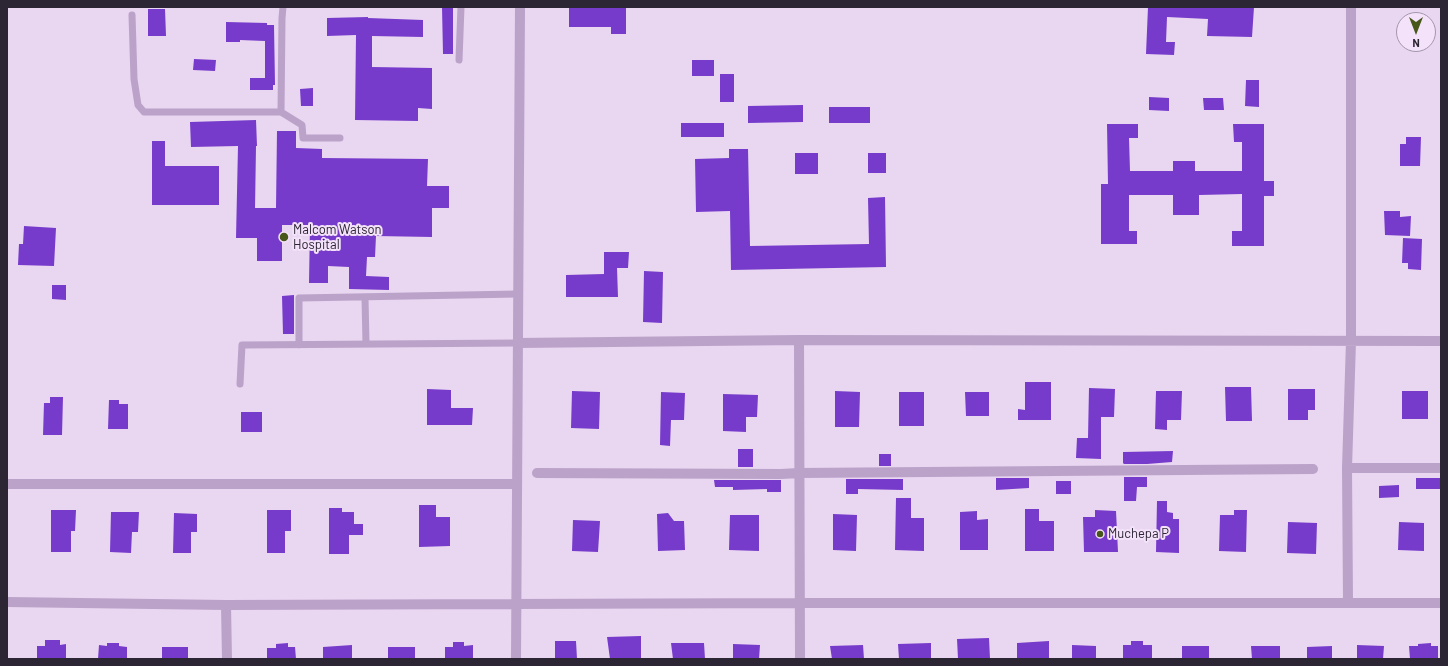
<!DOCTYPE html>
<html>
<head>
<meta charset="utf-8">
<style>
	body { margin:0 }
	#map { position:relative; width:1448px; height:666px; overflow:hidden; background:#e9d6f1; font-family:Barlow,sans-serif }
	canvas { display:block }
	.frame { position:absolute; inset:0; border:8px solid #2c2534; pointer-events:none }
	.north { position:absolute; left:1396px; top:12px; width:40px; height:40px; box-sizing:border-box; background:#f3e2f9; border:1px solid #a396aa; border-radius:50%; rotate:180deg; font-size:11px; font-weight:700; line-height:16px; text-align:center; color:#2c2534 }
	.north::after { content:''; display:block; margin:auto; width:14px; height:18px; background:#475619; clip-path:polygon(50% 0,100% 100%,50% 72%,0 100%) }
</style>
</head>
<body>
<div id="map">
<canvas width="1448" height="666"></canvas>
<div class="frame"></div>
<div class="north">N</div>
</div>
<script>
const c = document.querySelector('canvas').getContext('2d');
c.lineJoin = 'round';
function paint(path, color) {
  c.fillStyle = color;
  c.fill(path, 'evenodd');
}
function poly(rows) {
  const path = new Path2D();
  for (const r of rows) {
    path.moveTo(r[0], r[1]);
    for (let i = 2; i < r.length; i += 2) path.lineTo(r[i], r[i + 1]);
  }
  return path;
}
function strokePath(path, color, width, dash) {
  c.strokeStyle = color;
  c.lineWidth = width;
  c.lineCap = dash ? 'butt' : 'round';
  c.setLineDash(dash || []);
  c.stroke(path);
}
function drawText(font, color, halo, rows, align = 'center') {
  c.font = font + ' Barlow,sans-serif';
  c.lineWidth = 4;
  c.setLineDash([]);
  c.textBaseline = 'middle';
  c.strokeStyle = halo;
  c.fillStyle = color;
  for (const [text, x, y, turn = 0] of rows) {
    c.save();
    c.translate(x, y);
    c.rotate((+turn || 0) * Math.PI / 180);
    c.textAlign = isNaN(turn) ? turn : align;
    if (halo) c.strokeText(text, 0, 0);
    c.fillText(text, 0, 0);
    c.restore();
  }
}
paint(poly([
	[442,7,453,7,453,54,443,54],
	[569,7,626,7,626,34,611,34,611,27,569,27],
	[1148,7,1254,7,1252,37,1207,36,1208,19,1167,17,1166,42,1175,42,1174,55,1146,54],
	[148,9,165,9,166,36,148,36],
	[368,17,368,18,423,20,423,37,372,36,372,67,432,68,432,109,418,108,418,121,355,120,356,35,327,36,327,18],
	[226,22,267,23,267,25,274,25,275,85,273,85,273,90,250,90,250,78,265,78,265,41,240,40,240,42,226,42],
	[194,59,216,60,215,71,193,70],
	[692,60,714,60,714,76,692,76],
	[720,74,734,74,734,102,720,102],
	[1246,80,1259,80,1259,107,1245,106],
	[313,88,313,106,301,106,300,89],
	[1149,97,1169,98,1169,111,1149,110],
	[1203,98,1223,98,1224,110,1204,110],
	[803,105,803,122,748,123,748,106],
	[829,107,870,107,870,123,829,123],
	[256,120,257,146,256,146,255,208,276,208,277,131,296,131,296,148,322,149,322,158,428,159,427,186,449,186,449,208,432,208,432,237,376,236,375,257,367,257,366,276,389,277,389,290,349,289,349,267,328,266,328,283,309,283,310,225,282,225,282,261,257,261,257,238,236,238,238,146,191,147,190,122],
	[681,123,724,123,724,137,681,137],
	[1107,124,1138,124,1138,138,1129,138,1130,171,1173,171,1173,161,1195,161,1195,171,1242,171,1242,142,1234,142,1233,124,1264,124,1264,181,1274,181,1274,196,1264,196,1264,246,1232,246,1232,231,1242,231,1242,194,1199,195,1199,215,1173,215,1173,195,1129,195,1129,231,1137,231,1137,244,1101,244,1101,184,1108,184],
	[1406,137,1421,137,1420,166,1400,166,1400,144,1406,144],
	[152,141,165,141,165,166,219,166,219,205,152,205],
	[729,149,748,149,750,246,869,244,868,198,885,197,886,267,731,270,730,211,696,212,695,159,729,158],
	[795,153,818,153,818,174,795,174],
	[868,153,886,153,886,173,868,173],
	[1384,211,1400,211,1400,217,1411,216,1410,236,1385,235],
	[24,226,56,228,54,266,18,265,19,244,23,244],
	[1403,238,1422,239,1421,270,1408,269,1408,263,1402,263],
	[604,252,629,252,628,268,617,268,618,297,566,297,566,275,604,274],
	[644,271,663,272,662,323,643,322],
	[52,285,66,285,66,300,52,299],
	[294,295,294,334,283,334,282,296],
	[1025,382,1051,382,1051,420,1018,420,1018,409,1025,410],
	[1225,387,1251,387,1252,421,1226,421],
	[1089,388,1115,389,1114,417,1101,417,1101,459,1076,458,1077,438,1088,438],
	[427,389,451,390,451,408,473,408,472,425,427,425],
	[1288,389,1315,389,1315,410,1308,410,1308,420,1288,420],
	[572,391,600,392,599,429,571,428],
	[835,391,860,392,859,427,835,427],
	[1156,391,1182,391,1181,420,1167,420,1167,430,1155,429],
	[1402,391,1428,391,1428,419,1402,419],
	[661,392,685,393,684,420,671,420,670,446,660,445],
	[899,392,924,392,924,426,899,426],
	[965,392,989,392,989,416,966,416],
	[723,394,758,395,757,417,746,417,746,432,723,431],
	[50,397,63,397,62,435,43,435,44,403,50,403],
	[109,400,119,400,119,404,128,404,128,429,108,429],
	[241,412,262,412,262,432,241,432],
	[738,449,753,449,753,467,738,467],
	[1173,451,1172,462,1147,464,1124,464,1123,463,1123,452],
	[879,454,891,454,891,466,879,466],
	[1124,477,1147,477,1147,487,1137,487,1136,501,1124,501],
	[996,478,1029,478,1029,488,996,490],
	[1416,478,1441,478,1441,489,1416,489],
	[846,479,903,479,903,490,858,489,858,494,846,494],
	[714,480,781,480,781,492,767,492,767,489,733,490,733,487,715,487],
	[1056,481,1071,481,1071,494,1056,494],
	[1399,485,1399,497,1379,498,1379,486],
	[896,498,911,498,911,518,924,518,924,551,895,550],
	[1157,501,1167,501,1167,512,1173,513,1173,519,1179,519,1179,553,1156,552],
	[419,505,436,505,436,517,450,517,450,546,419,547],
	[329,508,342,508,342,512,354,512,354,524,363,524,363,535,349,535,349,554,329,554],
	[1025,509,1039,509,1039,521,1054,521,1054,551,1025,551],
	[51,510,76,510,75,531,71,531,71,552,51,552],
	[267,510,291,510,291,531,285,531,285,553,267,553],
	[1095,510,1116,511,1118,552,1084,552,1083,517,1095,517],
	[1234,510,1247,510,1246,552,1219,551,1220,515,1234,515],
	[977,511,977,520,988,519,988,550,960,550,960,512],
	[111,512,139,512,138,532,132,532,131,553,110,552],
	[174,513,197,514,197,532,191,532,191,553,173,553],
	[668,513,674,521,684,521,685,550,658,551,657,514],
	[833,514,857,515,856,551,833,550],
	[730,515,759,515,759,551,729,550],
	[573,520,600,521,598,552,572,551],
	[1288,522,1317,523,1316,554,1287,553],
	[1399,522,1424,523,1424,551,1398,550],
	[641,636,641,659,610,659,607,637],
	[989,638,990,659,958,659,957,639],
	[45,640,60,640,60,645,66,644,66,659,37,659,37,646,45,646],
	[555,641,576,641,577,659,555,659],
	[1049,641,1049,659,1017,659,1017,643],
	[1131,641,1143,641,1143,645,1152,645,1152,659,1123,659,1123,645,1131,645],
	[453,642,464,642,464,646,473,645,473,659,445,659,445,647,453,647],
	[107,643,119,643,119,646,127,647,127,659,98,659,99,645,107,646],
	[288,643,288,647,295,647,296,659,267,659,267,648,276,648,276,644],
	[671,643,704,643,705,659,673,659],
	[931,643,931,659,899,659,898,644],
	[1431,643,1431,646,1438,646,1438,659,1410,659,1409,646,1418,646,1418,644],
	[733,644,760,645,759,659,733,659],
	[352,645,352,659,323,659,323,647],
	[863,645,864,659,832,659,830,646],
	[1072,645,1096,646,1096,659,1072,659],
	[1357,645,1384,646,1383,659,1357,659],
	[1182,646,1209,646,1209,659,1182,659],
	[1251,646,1280,646,1280,659,1252,659],
	[1332,646,1332,659,1307,659,1307,647],
	[162,647,188,647,188,659,162,659],
	[388,647,415,647,415,659,388,659]
]), '#763bca');
strokePath(poly([
	[132,15,134,79,138,105,144,112,281,112,282,18,283,7],
	[459,60,461,7],
	[281,112,302,125,303,138,340,138],
	[365,297,366,344],
	[299,345,299,298,518,294],
	[240,384,242,345,518,343]
]), '#bba2c9', 7);
strokePath(poly([
	[799,340,800,659],
	[518,343,799,340,1441,341],
	[1347,468,1441,468],
	[537,473,781,474,799,473,1313,469],
	[7,484,517,484],
	[7,602,226,605,800,603,1441,603],
	[1348,602,1347,468,1351,341,1351,7],
	[226,605,227,659],
	[516,659,520,7]
]), '#bba2c9', 10);
for (const [x, y, r, color] of [
	[284,237,5,"#475619"],
	[1100,534,4,"#475619"]
]) {
  const dot = new Path2D();
  dot.arc(x, y, r, 0, 2 * Math.PI);
  c.fillStyle = color;
  c.fill(dot);
  strokePath(dot, '#f3e2f9', 1.5);
}
drawText('13px', '#2c2534', '#f3e2f9', [
	["Malcom Watson",293,230],
	["Hospital",293,245],
	["Muchepa P",1108,534]
], 'left');
</script>
</body>
</html>
